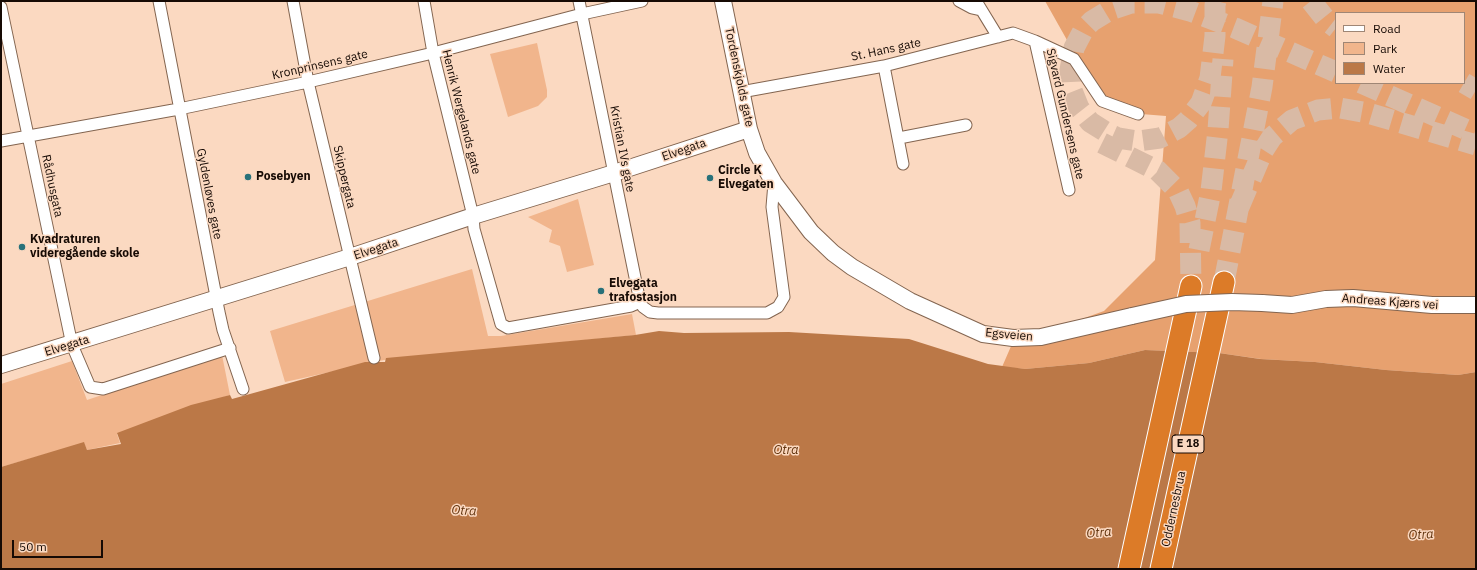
<!DOCTYPE html>
<html>
<head>
<meta charset="utf-8">
<style>
	body { margin:0 }
	#map { position:relative; width:1477px; height:570px; overflow:hidden; background:#fbd9c1; font-family:"IBM Plex Sans",sans-serif }
	canvas { display:block }
	.frame { position:absolute; inset:0; border:2px solid #160a04; pointer-events:none }
	.legend { position:absolute; left:1335px; top:12px; width:130px; height:72px; box-sizing:border-box; background:#fbd9c1; border:1px solid #9f8675; margin:0; padding:5px 7px; list-style:none; font-size:12px; color:#160a04 }
	.legend li { display:flex; align-items:center; gap:8px; height:20px }
	.legend b { width:20px; border:1px solid #9f8675 }
	.scale { position:absolute; left:12px; top:540px; width:91px; height:18px; box-sizing:border-box; border:2px solid #160a04; border-top:0; padding-left:5px; font-size:12px; line-height:14px; white-space:nowrap; color:#160a04; -webkit-text-stroke:3px #fbd9c1; paint-order:stroke }
</style>
</head>
<body>
<div id="map">
<canvas width="1477" height="570"></canvas>
<div class="frame"></div>
<ul class="legend">
<li><b style="height:5px;background:#fff"></b>Road</li>
<li><b style="height:11px;background:#f1b58c"></b>Park</li>
<li><b style="height:11px;background:#bb7847"></b>Water</li>
</ul>
<div class="scale">50 m</div>
</div>
<script>
const c = document.querySelector('canvas').getContext('2d');
c.lineJoin = 'round';
function paint(path, color) {
  c.fillStyle = color;
  c.fill(path, 'evenodd');
}
function poly(rows) {
  const path = new Path2D();
  for (const r of rows) {
    path.moveTo(r[0], r[1]);
    for (let i = 2; i < r.length; i += 2) path.lineTo(r[i], r[i + 1]);
  }
  return path;
}
function strokePath(path, color, width, dash) {
  c.strokeStyle = color;
  c.lineWidth = width;
  c.lineCap = dash ? 'butt' : 'round';
  c.setLineDash(dash || []);
  c.stroke(path);
}
function drawText(font, color, halo, rows, align = 'center') {
  c.font = font + ' "IBM Plex Sans",sans-serif';
  c.lineWidth = 3;
  c.setLineDash([]);
  c.textBaseline = 'middle';
  c.strokeStyle = halo;
  c.fillStyle = color;
  for (const [text, x, y, turn = 0] of rows) {
    c.save();
    c.translate(x, y);
    c.rotate((+turn || 0) * Math.PI / 180);
    c.textAlign = isNaN(turn) ? turn : align;
    if (halo) c.strokeText(text, 0, 0);
    c.fillText(text, 0, 0);
    c.restore();
  }
}
paint(poly([
	[537,43,547,90,547,97,538,106,508,117,490,54],
	[578,199,594,265,567,272,560,246,549,242,552,230,528,217],
	[472,269,488,336,501,336,632,314,636,335,384,360,285,382,270,331],
	[222,355,230,395,117,434,120,443,87,450,84,443,1,467,1,384,72,361,87,400]
]), '#f1b58c');
paint(poly([
	[1045,1,1476,1,1476,372,1458,375,1386,370,1315,362,1261,359,1219,353,1145,350,1089,363,1025,369,1002,367,1012,344,1104,311,1155,260,1166,116,1141,114,1111,106,1076,56],
	[1336,13,1464,13,1464,83,1336,83]
]), '#e7a16f');
paint(poly([
	[659,331,684,333,789,332,909,339,988,364,1025,369,1089,363,1145,350,1219,353,1260,359,1315,362,1386,370,1458,375,1476,372,1476,569,1,569,1,467,84,442,87,450,121,444,117,433,191,405,230,395,232,399,365,362,385,362,386,358,635,335]
]), '#bb7847');
strokePath(poly([
	[1216,1,1215,5,1215,36,1210,78,1201,103,1188,120,1179,128,1160,138,1138,141,1118,138,1109,134,1090,122,1079,108,1071,88,1070,70,1074,48,1084,29,1092,21,1110,10,1131,3,1159,3,1190,11,1235,28,1336,72],
	[1311,1,1327,21,1336,28],
	[1361,83,1476,134],
	[1464,83,1476,90],
	[1102,143,1158,171,1178,191,1185,206,1190,223,1191,286],
	[1239,207,1263,151,1272,137,1292,120,1318,110,1340,108,1368,113,1476,145],
	[1199,250,1211,191,1218,130,1223,59],
	[1224,282,1262,87,1273,1]
]), '#d9baa5', 21, [21, 10]);
const street = poly([
	[159,1,219,312,223,330,243,389],
	[293,1,308,82,374,358],
	[424,1,433,53,473,216,474,229,501,324,508,328,631,306,640,302],
	[579,1,640,302,643,307,650,312,658,313,767,313,778,307,784,297,772,207,774,183],
	[959,1,972,8,981,10],
	[976,1,998,37],
	[1,7,72,345,90,387,103,389,230,348],
	[1035,41,1069,190],
	[884,66,903,164],
	[741,92,884,66,1013,33,1035,41,1074,59,1102,101,1138,114],
	[899,138,966,125],
	[1,141,179,109,308,82,433,53,582,14,642,1]
]);
const secondary = poly([
	[723,1,749,129,757,153,774,183,811,232,833,253,852,267,910,301,983,334,1013,338,1041,337,1132,316],
	[1262,303,1292,305,1326,299,1353,298,1432,305,1476,305],
	[1,365,350,257,473,216,614,173,749,129]
]);
const highway = poly([
	[1129,569,1191,286],
	[1161,569,1224,282]
]);
strokePath(street, '#836550', 13);
strokePath(secondary, '#836550', 18);
strokePath(highway, '#fff', 23);
strokePath(street, '#fff', 11);
strokePath(secondary, '#fff', 16);
strokePath(highway, '#dc7b28', 21);
const secondaryBridge = poly([
	[1132,316,1186,304,1232,302,1262,303]
]);
strokePath(secondaryBridge, '#836550', 18, []);
strokePath(secondaryBridge, '#fff', 16);
for (const [x, y, r, color] of [
	[248,177,4,"#28717a"],
	[710,178,4,"#28717a"],
	[22,247,4,"#28717a"],
	[601,291,4,"#28717a"]
]) {
  const dot = new Path2D();
  dot.arc(x, y, r, 0, 2 * Math.PI);
  c.fillStyle = color;
  c.fill(dot);
  strokePath(dot, '#fbd9c1', 1.5);
}
for (const [x, y, w] of [
	[1188,444,32]
]) {
  const box = new Path2D();
  box.roundRect(x - w / 2, y - 9, w, 18, 3);
  c.fillStyle = '#fbd9c1';
  c.fill(box);
  strokePath(box, '#160a04', 1);
}
drawText('bold 11px', '#160a04', null, [
	["E 18",1188,444]
]);
drawText('12px', '#160a04', '#fbd9c1', [
	["St. Hans gate",886,50,-12],
	["Kronprinsens gate",320,65,-13],
	["Tordenskjolds gate",739,77,78],
	["Henrik Wergelands gate",461,112,76],
	["Sigvard Gundersens gate",1065,114,77],
	["Kristian IVs gate",622,149,79],
	["Elvegata",684,150,-19],
	["Skippergata",344,177,77],
	["Rådhusgata",52,186,78],
	["Gyldenløves gate",209,194,79],
	["Elvegata",376,249,-18],
	["Andreas Kjærs vei",1390,302,4],
	["Egsveien",1009,335,5],
	["Elvegata",67,346,-17],
	["Oddernesbrua",1174,509,-78]
]);
drawText('bold 12px', '#160a04', '#fbd9c1', [
	["Circle K",718,171],
	["Elvegaten",718,185],
	["Posebyen",256,177],
	["Kvadraturen",30,240],
	["videregående skole",30,254],
	["Elvegata",609,284],
	["trafostasjon",609,298]
], 'left');
drawText('italic 13px', '#62340e', '#fbd9c1', [
	["Otra",786,450],
	["Otra",464,511,3],
	["Otra",1099,533,-5],
	["Otra",1421,535,-4]
]);
</script>
</body>
</html>
